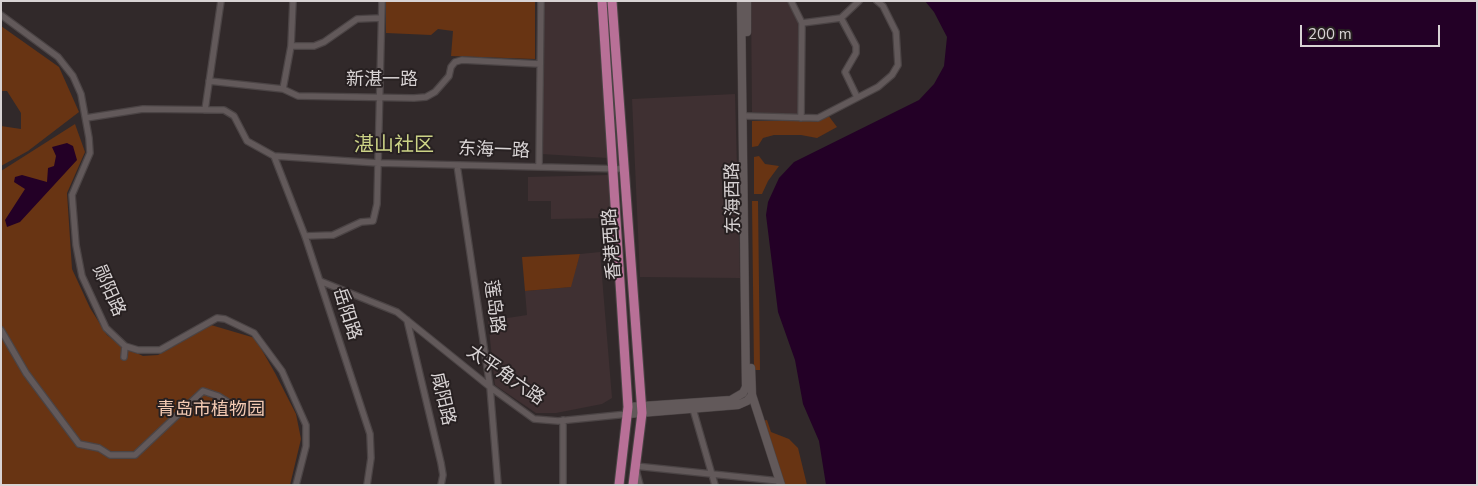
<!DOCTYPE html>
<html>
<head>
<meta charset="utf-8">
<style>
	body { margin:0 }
	#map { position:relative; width:1478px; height:486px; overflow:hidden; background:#31292a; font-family:"Nunito Sans",sans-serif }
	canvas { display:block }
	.frame { position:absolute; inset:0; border:2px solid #d8d3d4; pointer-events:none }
	.scale { position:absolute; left:1300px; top:25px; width:140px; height:22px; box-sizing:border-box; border:2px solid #d8d3d4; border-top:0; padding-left:6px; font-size:15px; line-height:18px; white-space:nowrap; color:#d8d3d4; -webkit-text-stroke:4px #272021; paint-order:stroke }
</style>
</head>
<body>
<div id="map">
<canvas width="1478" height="486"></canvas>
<div class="frame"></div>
<div class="scale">200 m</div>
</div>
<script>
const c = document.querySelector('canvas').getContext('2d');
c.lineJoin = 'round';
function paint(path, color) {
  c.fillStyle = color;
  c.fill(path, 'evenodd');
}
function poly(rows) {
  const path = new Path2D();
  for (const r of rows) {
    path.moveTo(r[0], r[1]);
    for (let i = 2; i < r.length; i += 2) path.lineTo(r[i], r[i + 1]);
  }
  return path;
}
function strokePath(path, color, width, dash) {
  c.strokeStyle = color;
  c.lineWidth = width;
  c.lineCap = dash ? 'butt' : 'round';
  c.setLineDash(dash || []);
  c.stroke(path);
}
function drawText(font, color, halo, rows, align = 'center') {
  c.font = font + ' "Nunito Sans","Noto Sans SC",sans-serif';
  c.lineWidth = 4;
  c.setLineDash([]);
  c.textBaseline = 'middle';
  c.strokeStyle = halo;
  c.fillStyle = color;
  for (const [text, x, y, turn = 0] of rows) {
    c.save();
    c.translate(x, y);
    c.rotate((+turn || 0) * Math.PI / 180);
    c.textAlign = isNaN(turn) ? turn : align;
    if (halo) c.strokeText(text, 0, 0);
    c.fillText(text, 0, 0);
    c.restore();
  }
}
paint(poly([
	[544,1,596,1,608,158,541,154],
	[751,1,787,1,795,14,799,23,798,115,752,112],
	[735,94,740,278,640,277,632,99],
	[608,175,611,218,551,219,551,201,528,201,528,177],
	[600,252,612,398,602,404,556,413,536,413,495,385,488,321,527,315,525,291,570,287,580,254]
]), '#3f3032');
paint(poly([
	[386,1,535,1,535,59,451,56,453,31,438,29,431,35,386,33],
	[1,26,59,67,79,112,28,151,1,166,1,126,21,129,21,113,7,91,1,91],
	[828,115,837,127,817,138,801,135,774,135,763,138,758,146,752,147,752,121,815,121],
	[75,124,85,152,67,193,72,269,90,308,107,335,121,346,143,356,158,355,211,325,255,338,275,373,296,414,301,439,290,485,1,485,1,171],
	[759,156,765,164,779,166,768,181,762,194,754,194,754,157],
	[752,201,758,201,760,370,754,370],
	[580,254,571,287,525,291,522,257],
	[767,420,771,432,789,439,798,448,807,485,783,485,762,421]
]), '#683413');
paint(poly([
	[925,1,1477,1,1477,485,826,485,819,441,803,404,795,360,778,312,766,215,768,202,779,178,794,162,919,100,934,84,944,66,947,37,934,12],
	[67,143,73,146,77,160,20,222,7,227,5,220,25,189,14,182,15,177,22,175,47,182,48,168,54,166,56,156,52,147]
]), '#230026');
const street = poly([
	[791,1,802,23,801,118],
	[1,15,58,57,73,76,81,94,89,138,90,153,72,195,76,245,82,276,106,328,125,346,138,350,160,350,217,318,225,319,254,333,282,371,306,425,306,446,296,485],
	[841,18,856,46,856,53,845,72,857,97],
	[802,23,841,18,859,1],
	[291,46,314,46,324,42,357,19,381,18],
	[209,81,283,89,298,96,414,98,426,97,435,92,449,76,451,67,455,62,462,60,540,64],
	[283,89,291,46,293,1],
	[205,110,221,1],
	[747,116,818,118,878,87,892,75,898,65,896,32,883,6,877,1],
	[86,118,143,109,224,110,234,116,247,141,274,156,378,163,623,169],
	[274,156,305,236,370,434,371,458,367,485],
	[457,165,490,387,498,485],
	[539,167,541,1],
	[305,236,333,235,361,222,373,221,377,204,382,1],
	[320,281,397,312,490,387,534,419,558,421,628,414],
	[407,320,441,463,443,475,441,485],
	[1,330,26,373,79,444,99,448,110,455,135,455,203,391,218,396,237,408],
	[124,357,125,346],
	[693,409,715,485],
	[563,485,563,420],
	[640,485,635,466,779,481]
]);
const secondary = poly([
	[747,1,747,32],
	[751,368,752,395,781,485],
	[628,407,731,400,743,393,746,387,741,1],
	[628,414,738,405,747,401,752,395]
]);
const primary = poly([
	[602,1,628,407,619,485],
	[612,1,642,413,633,485]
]);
strokePath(street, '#4b4445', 8);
strokePath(secondary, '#4b4445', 9);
strokePath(primary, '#4b4445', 11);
strokePath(street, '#62595a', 5.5);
strokePath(secondary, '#62595a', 8);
strokePath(primary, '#b87097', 9);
drawText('18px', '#d8d3d4', '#272021', [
	["新湛一路",382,81],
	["东海一路",494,151,2],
	["东海西路",734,198,-91],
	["香港西路",613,244,-94],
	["郧阳路",108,291,66],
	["莲岛路",493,307,82],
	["岳阳路",346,314,72],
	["太平角六路",505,376,35],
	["咸阳路",442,399,77]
]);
drawText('18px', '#f4cab3', '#272021', [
	["青岛市植物园",211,411]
]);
drawText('20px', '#ccd386', '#272021', [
	["湛山社区",394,146]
]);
</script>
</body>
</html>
